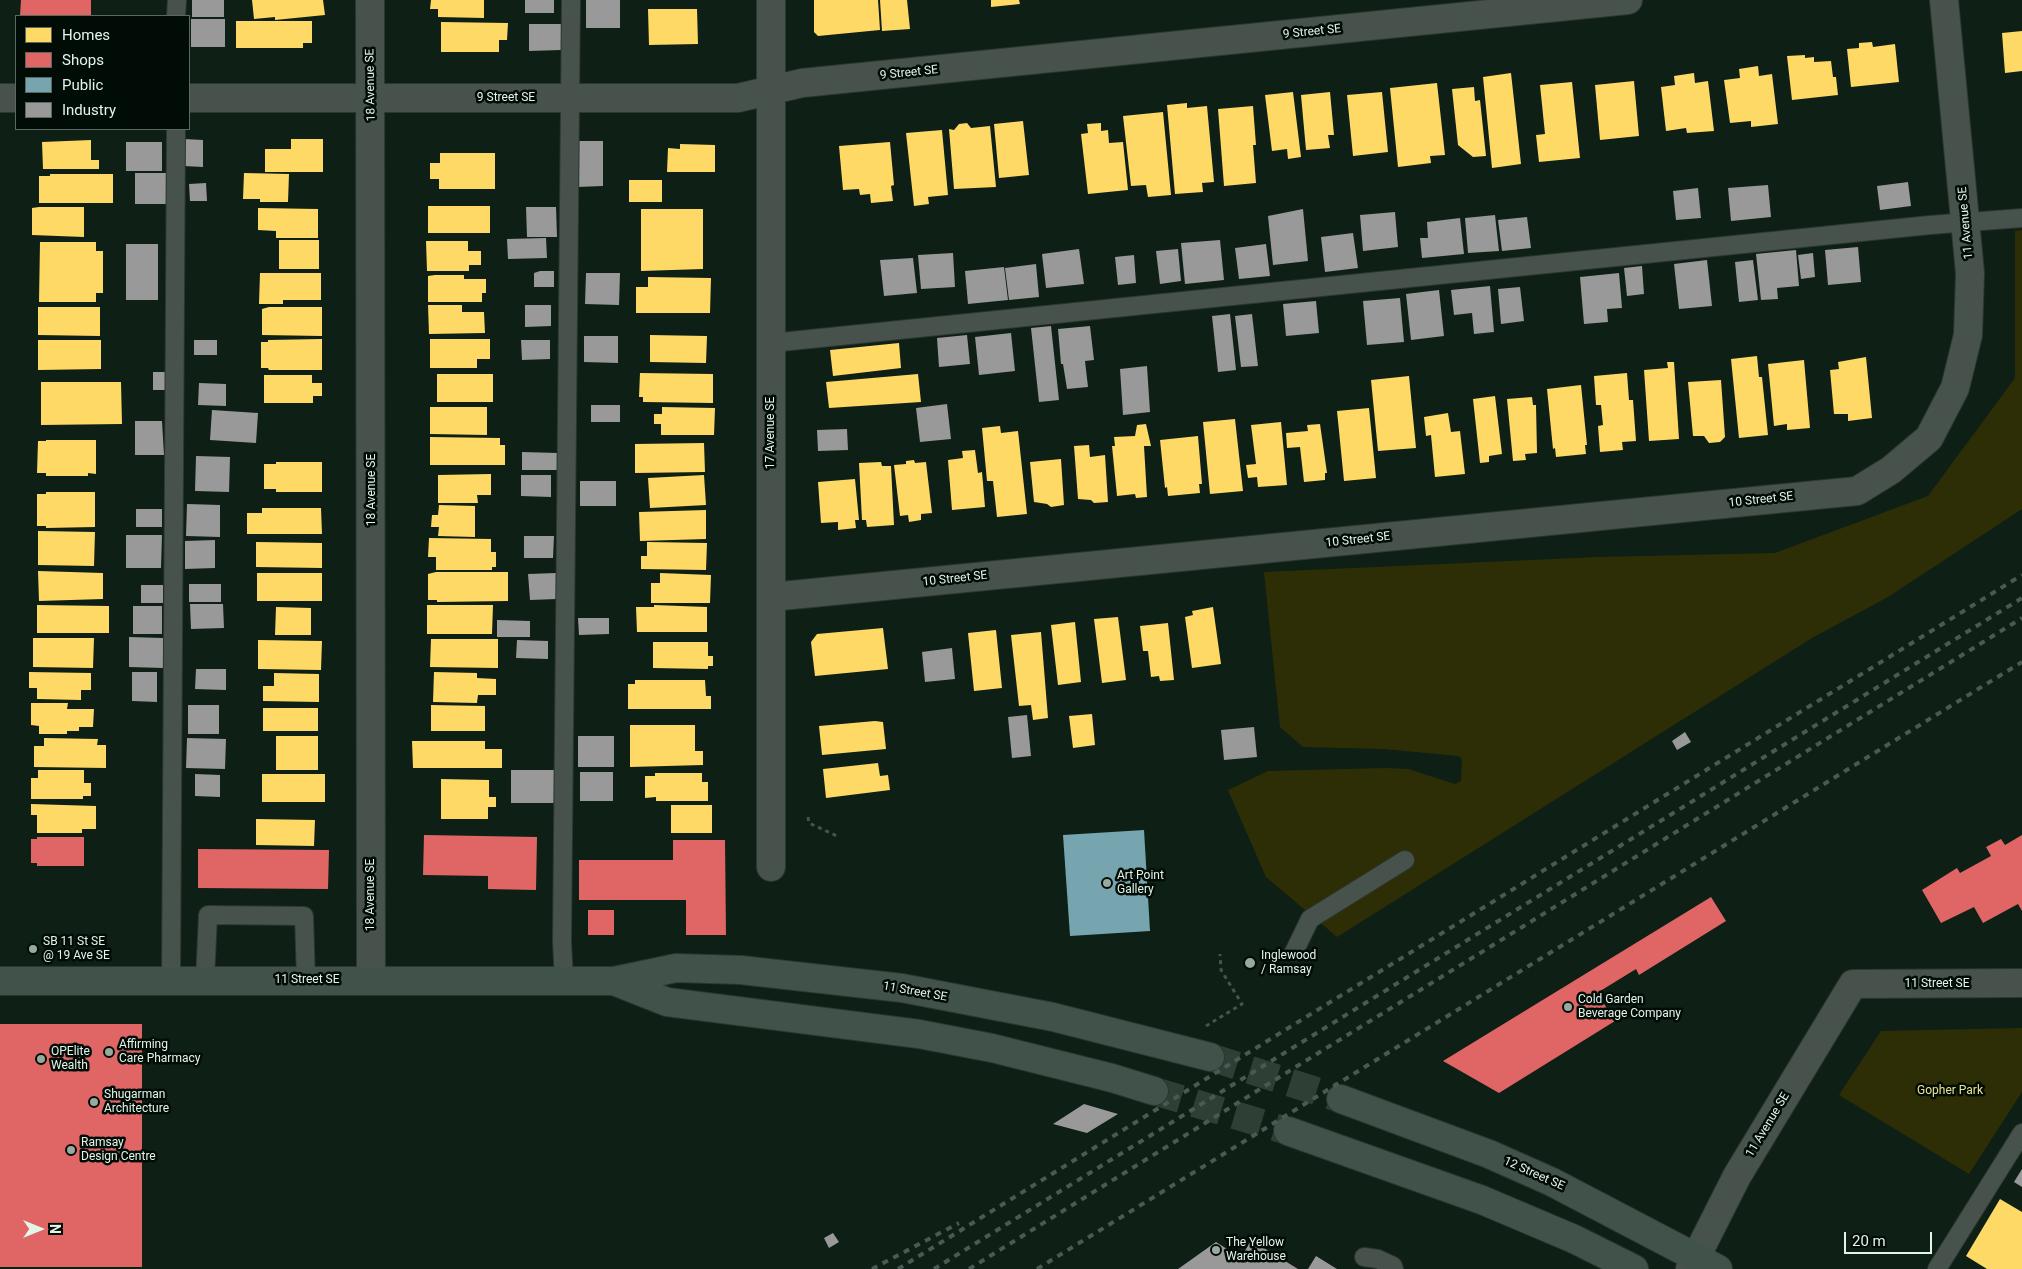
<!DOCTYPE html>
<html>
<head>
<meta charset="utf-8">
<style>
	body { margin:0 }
	#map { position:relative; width:2022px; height:1269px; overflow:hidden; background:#0e1f16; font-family:Roboto,sans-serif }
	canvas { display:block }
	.legend { position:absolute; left:15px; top:15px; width:175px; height:115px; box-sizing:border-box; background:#020c06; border:1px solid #5c6960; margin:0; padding:6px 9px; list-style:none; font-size:15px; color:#e3f4e8 }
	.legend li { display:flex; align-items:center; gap:10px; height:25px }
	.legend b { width:25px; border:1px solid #5c6960 }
	.north { position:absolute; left:15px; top:1204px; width:50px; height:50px; -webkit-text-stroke:4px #020c06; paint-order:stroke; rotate:90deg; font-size:14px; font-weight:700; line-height:20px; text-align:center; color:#e3f4e8 }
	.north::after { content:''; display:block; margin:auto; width:18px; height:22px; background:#e3f4e8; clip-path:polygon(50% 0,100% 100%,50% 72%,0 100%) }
	.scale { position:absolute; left:1844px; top:1232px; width:88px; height:22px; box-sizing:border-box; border:2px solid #e3f4e8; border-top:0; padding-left:6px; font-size:15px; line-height:18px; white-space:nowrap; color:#e3f4e8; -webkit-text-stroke:4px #020c06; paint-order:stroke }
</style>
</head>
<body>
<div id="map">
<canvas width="2022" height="1269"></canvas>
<ul class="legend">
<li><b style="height:14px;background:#ffd966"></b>Homes</li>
<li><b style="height:14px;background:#e06666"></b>Shops</li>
<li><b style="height:14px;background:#76a5af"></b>Public</li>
<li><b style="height:14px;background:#999"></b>Industry</li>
</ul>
<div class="north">N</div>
<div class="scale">20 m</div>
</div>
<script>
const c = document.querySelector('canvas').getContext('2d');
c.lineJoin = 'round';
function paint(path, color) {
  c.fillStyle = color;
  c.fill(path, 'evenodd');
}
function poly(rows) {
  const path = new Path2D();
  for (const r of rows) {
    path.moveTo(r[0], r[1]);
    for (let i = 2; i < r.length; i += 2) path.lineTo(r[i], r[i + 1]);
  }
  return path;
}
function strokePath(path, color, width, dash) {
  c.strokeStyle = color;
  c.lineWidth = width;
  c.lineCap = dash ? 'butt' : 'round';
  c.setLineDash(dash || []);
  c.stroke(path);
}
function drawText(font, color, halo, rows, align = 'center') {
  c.font = font + ' Roboto,sans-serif';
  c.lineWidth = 5;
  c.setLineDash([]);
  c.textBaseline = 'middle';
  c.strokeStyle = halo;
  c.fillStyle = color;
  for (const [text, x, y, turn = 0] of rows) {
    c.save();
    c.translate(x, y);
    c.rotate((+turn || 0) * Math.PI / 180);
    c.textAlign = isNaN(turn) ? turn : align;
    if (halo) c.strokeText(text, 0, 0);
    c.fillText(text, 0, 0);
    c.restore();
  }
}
paint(poly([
	[2022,230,2022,509,1888,597,1812,638,1337,937,1266,877,1228,790,1268,771,1386,768,1408,769,1455,784,1461,781,1462,759,1458,756,1384,749,1303,747,1280,727,1264,572,1598,557,1775,553,1928,496,2015,378,2015,231],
	[2022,1028,2022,1092,1969,1174,1839,1095,1881,1031]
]), '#2e2e06');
paint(poly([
	[252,0,323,0,325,15,275,20,275,17,254,19],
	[431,0,484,0,484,18,438,17,438,9,430,9],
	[814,0,878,0,880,30,818,36,814,32],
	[880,0,907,0,910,29,882,31],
	[991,0,1019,0,1020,4,991,7],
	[648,9,697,9,698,44,649,45],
	[236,21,312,21,312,43,303,43,303,48,236,48],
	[441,22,508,23,507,40,499,40,499,52,441,52],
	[2022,31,2022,71,2005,73,2002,33],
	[1872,42,1873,47,1895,44,1899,82,1851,87,1847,49,1859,48,1859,43],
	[1805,55,1805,58,1814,57,1814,62,1831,61,1833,77,1836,77,1838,95,1792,100,1787,56],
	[1758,66,1759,76,1772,74,1778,124,1751,127,1751,121,1730,123,1724,80,1740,78,1739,69],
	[1511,73,1521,164,1492,168,1483,77],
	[1694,73,1695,83,1708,81,1714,131,1687,133,1686,128,1666,131,1661,87,1675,85,1674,76],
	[1634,81,1639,136,1600,140,1595,85],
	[1572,82,1580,158,1539,162,1536,135,1545,134,1540,85],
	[1437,83,1445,155,1430,156,1431,163,1398,167,1390,88],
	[1474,87,1475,101,1480,100,1486,156,1473,157,1458,145,1452,89],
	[1293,92,1301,157,1288,159,1287,149,1272,151,1265,95],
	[1330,92,1334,135,1328,135,1330,148,1306,150,1301,95],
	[1382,92,1388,152,1353,156,1347,95],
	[1187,103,1187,108,1207,106,1214,182,1202,183,1203,192,1175,194,1167,105],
	[1253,106,1256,145,1253,145,1256,183,1224,186,1218,109],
	[1163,112,1171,195,1148,197,1146,185,1131,186,1123,116],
	[1023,121,1029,175,999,178,994,124],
	[967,123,971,128,990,126,996,187,954,189,949,129,954,130,959,124],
	[1101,123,1101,131,1108,130,1109,143,1123,142,1128,190,1088,194,1081,134,1088,133,1087,124],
	[942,130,948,195,928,197,929,204,914,206,906,133],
	[291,139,323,139,323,172,265,172,265,149,291,149],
	[91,140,91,160,99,160,99,169,43,169,42,142],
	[890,142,894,185,891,186,893,201,871,203,870,194,860,195,859,189,843,190,839,146],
	[680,144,715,145,715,172,667,172,668,148,680,149],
	[440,153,495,153,495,189,439,189,439,179,430,179,430,163,440,163],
	[244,173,289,174,288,202,260,202,260,199,243,199],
	[50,174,113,174,113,203,39,203,39,176,50,176],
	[629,180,662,180,662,202,629,202],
	[428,206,490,206,490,233,428,233],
	[39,207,84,207,84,237,32,235,32,208],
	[258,208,318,209,318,238,276,238,276,231,258,230],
	[641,209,703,209,703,269,641,271],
	[279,240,319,240,319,269,279,269],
	[426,241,468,241,468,251,481,251,481,265,469,265,469,271,427,271],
	[40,242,96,242,96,251,103,251,103,293,96,293,96,302,39,302],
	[260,273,321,273,321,300,283,300,283,304,259,304],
	[435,275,464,275,464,279,486,279,486,293,482,293,482,302,428,302,428,276],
	[648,277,711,278,710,313,636,313,636,287,648,287],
	[428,305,462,305,462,312,484,312,485,333,429,334],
	[38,307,100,307,100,336,38,335],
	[269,307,322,307,322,336,262,335,262,309],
	[650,335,707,336,706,363,650,362],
	[322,339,322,370,269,370,268,368,261,368,261,342,268,342,268,340],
	[430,339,490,339,490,359,477,359,477,368,430,368],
	[38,340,101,340,101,369,38,370],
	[899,343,901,368,833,376,830,350],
	[1757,356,1759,377,1762,377,1768,435,1739,438,1731,359],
	[1866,357,1872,418,1848,421,1848,414,1834,414,1830,370,1839,369,1838,362],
	[1804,360,1810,428,1787,430,1787,424,1774,426,1768,364],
	[1667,362,1674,362,1679,439,1649,441,1644,370,1668,368],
	[640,373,713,374,713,403,643,402,643,397,639,397],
	[1627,373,1629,400,1633,400,1636,441,1622,442,1623,450,1600,452,1598,426,1603,425,1601,405,1596,405,1594,376],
	[437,374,493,374,493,402,437,402],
	[918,374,921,402,829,408,826,382],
	[264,375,312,375,312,383,322,383,322,396,313,396,313,403,264,403],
	[1409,376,1416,448,1378,451,1371,380],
	[1721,380,1725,437,1720,442,1709,443,1704,436,1693,436,1688,382],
	[41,382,121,382,122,424,41,425],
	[1581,385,1587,445,1585,445,1586,454,1556,457,1555,448,1553,449,1547,389],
	[1495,396,1502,454,1489,456,1489,462,1480,463,1473,399],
	[1532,397,1533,405,1536,405,1537,453,1525,454,1526,460,1513,461,1507,399],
	[430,407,487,407,487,435,430,434],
	[662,407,715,408,714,435,661,435,661,424,654,424,654,414,662,414],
	[1369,408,1376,478,1344,481,1337,411],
	[1448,413,1451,432,1460,431,1465,474,1435,477,1431,435,1426,436,1424,417],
	[1235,419,1243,491,1210,494,1203,422],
	[1281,422,1287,485,1258,487,1257,477,1248,478,1246,465,1256,464,1251,425],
	[1146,424,1151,446,1144,446,1147,497,1136,498,1135,494,1117,496,1112,446,1115,446,1114,437,1135,436,1137,425],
	[1320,424,1327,473,1325,473,1325,480,1304,482,1300,447,1287,448,1286,433,1308,431,1307,425],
	[1000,426,1001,433,1018,431,1027,514,997,517,993,481,987,481,982,428],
	[1198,436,1202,484,1199,484,1200,493,1168,496,1167,487,1165,488,1160,440],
	[430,437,500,438,500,445,505,445,505,465,430,465],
	[46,440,96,440,96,474,88,473,88,476,46,476,46,473,37,473,38,441,46,441],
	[704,443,705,472,635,473,635,444],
	[1089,445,1090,457,1105,455,1108,502,1094,503,1091,500,1078,499,1074,446],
	[975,450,978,473,982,472,985,507,952,510,948,460,963,458,962,451],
	[1061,459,1064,505,1051,507,1047,504,1034,502,1030,462],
	[914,460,915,463,926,462,932,513,921,514,921,520,909,522,908,515,900,516,894,465,906,464,906,461],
	[276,462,322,462,322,492,276,492,276,489,264,489,264,464,276,464],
	[881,462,882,466,891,466,894,525,867,527,866,520,862,520,859,463],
	[491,474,491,495,477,495,478,503,438,503,438,475],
	[704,475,706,505,650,508,648,478],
	[855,479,859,520,855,520,856,528,838,530,838,522,821,523,818,482],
	[46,492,95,492,95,527,46,528,46,526,37,526,37,494,46,494],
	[439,505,475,506,475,537,438,536,439,527,431,527,432,515,438,515],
	[262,508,321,508,322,534,247,534,247,513,262,513],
	[706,510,706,539,640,541,639,512],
	[38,531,95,532,94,566,38,565],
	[429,538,491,539,491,552,496,552,496,567,492,567,492,570,436,570,436,557,428,557],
	[256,542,322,543,322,568,256,567],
	[647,542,707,543,706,570,641,569,641,556,647,556],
	[38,571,103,573,103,599,39,601],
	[436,572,508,572,508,601,437,602,437,600,428,600,428,574],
	[257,573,322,573,322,601,257,601],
	[660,573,711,575,710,603,651,603,651,583,660,583],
	[37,605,109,606,109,633,37,633],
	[427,605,493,605,492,634,427,634],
	[654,605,707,607,707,632,637,632,636,607,654,607],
	[276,607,311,608,311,635,275,635],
	[1213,607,1221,664,1192,668,1185,617,1193,615,1192,611],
	[1118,617,1126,680,1102,683,1094,619],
	[1075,622,1081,682,1058,685,1051,625],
	[1168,623,1174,680,1160,681,1159,676,1151,677,1148,651,1143,651,1140,626],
	[883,628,888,669,815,676,811,642,817,634],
	[996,630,1002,688,974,691,968,633],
	[1041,632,1048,718,1033,720,1031,705,1019,706,1011,635],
	[33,638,94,638,93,668,33,667],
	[431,639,498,639,498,668,430,667],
	[258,640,322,641,321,670,258,669],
	[653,642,708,642,708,656,713,656,713,666,708,666,708,669,653,668],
	[29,672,91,673,91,690,81,690,81,700,37,699,37,688,29,688],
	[434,672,477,673,477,678,496,679,496,695,478,695,477,703,433,702],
	[274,673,319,674,319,702,263,701,263,686,274,686],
	[635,680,705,680,706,696,711,696,711,709,628,709,628,684,635,684],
	[31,703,68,703,67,709,94,709,93,727,79,727,79,731,67,731,67,734,39,734,39,726,31,725],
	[431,705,485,706,485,731,431,731],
	[263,708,318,708,318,731,263,731],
	[1092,714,1095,745,1073,748,1069,716],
	[875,721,883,722,886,749,822,755,819,726],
	[630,725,695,725,695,751,703,751,703,765,630,767],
	[276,736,318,736,318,770,276,770],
	[44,738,98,739,97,745,106,745,106,768,34,767,34,746,44,746],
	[412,741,485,741,485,749,502,749,502,768,413,768],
	[878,763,880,776,888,775,890,790,826,798,823,769],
	[38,770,84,770,84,783,91,783,91,796,83,796,83,799,31,799,31,778,38,778],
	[655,773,702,773,702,782,708,782,708,801,656,801,656,797,645,798,645,776,655,776],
	[262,774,325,774,325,802,262,802],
	[441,779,489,780,489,797,496,797,496,807,488,807,488,819,441,819],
	[31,804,96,806,96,829,82,829,82,833,37,833,37,815,31,815],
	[671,805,712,805,712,833,671,833],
	[256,819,315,820,314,846,256,845],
	[2000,1199,2022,1212,2022,1269,1987,1269,1966,1256]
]), '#ffd966');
paint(poly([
	[21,0,91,0,91,16,20,16],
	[424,835,537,837,536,890,488,889,488,876,423,875],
	[2022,835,2022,911,2018,904,1983,923,1974,907,1941,923,1922,890,1957,868,1960,873,1991,856,1986,847,2001,839,2005,845],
	[37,837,84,837,84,866,37,866,37,863,31,863,31,839,37,839],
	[673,840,725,840,726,935,686,935,686,900,579,900,579,860,673,860],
	[198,849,329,850,328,889,198,888],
	[1711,897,1726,921,1639,975,1636,969,1597,993,1615,1021,1499,1093,1443,1061],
	[588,910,614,910,614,935,588,935],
	[0,1024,142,1024,142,1267,0,1267]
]), '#e06666');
paint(poly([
	[1144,830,1150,931,1070,936,1063,835]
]), '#76a5af');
paint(poly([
	[192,0,224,0,224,17,192,17],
	[525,0,554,0,554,13,525,13],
	[586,0,620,0,620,28,586,28],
	[191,19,225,19,225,47,191,47],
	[529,24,561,24,561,50,529,51],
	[184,139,203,140,203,167,183,166],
	[577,141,603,141,603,186,577,187],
	[126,142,162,142,162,171,126,171],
	[135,173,166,173,166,204,135,204],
	[1908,182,1911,206,1880,210,1877,186],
	[206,183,207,201,190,201,189,184],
	[1768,185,1771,217,1731,221,1728,188],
	[1698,188,1701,218,1676,220,1673,191],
	[526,207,556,207,557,237,527,237],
	[1303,209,1308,261,1273,265,1268,216],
	[1395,212,1398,247,1363,251,1360,215],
	[1495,215,1499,251,1468,253,1465,218],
	[1527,217,1531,248,1502,251,1498,220],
	[1460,218,1464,254,1422,258,1420,238,1428,238,1427,222],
	[1353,233,1358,268,1325,272,1321,237],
	[546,238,547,258,508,259,507,239],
	[1220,240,1224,280,1185,284,1181,243],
	[126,244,158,244,158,300,126,300],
	[1266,244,1270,276,1239,279,1235,248],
	[1858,247,1861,282,1828,285,1825,250],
	[1079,249,1084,284,1046,288,1042,254],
	[1178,249,1181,281,1160,284,1156,251],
	[1796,250,1799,286,1777,288,1778,299,1761,300,1756,254],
	[953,253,955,287,921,289,918,255],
	[1813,253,1815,277,1801,279,1798,255],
	[1134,255,1136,283,1118,285,1115,257],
	[913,258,917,293,884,296,880,260],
	[1707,260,1712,306,1679,309,1674,264],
	[1753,260,1758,300,1739,302,1735,262],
	[1036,264,1039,297,1009,300,1005,268],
	[1642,266,1644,294,1627,296,1624,268],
	[1004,267,1008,300,968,304,965,271],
	[540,271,554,271,554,287,534,287,534,273],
	[586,273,620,273,619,305,585,304],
	[1619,273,1622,308,1607,309,1608,322,1584,324,1580,277],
	[1490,286,1494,332,1474,334,1472,313,1454,315,1451,290],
	[1520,287,1524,321,1501,324,1498,289],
	[1439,290,1444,336,1411,340,1406,294],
	[1400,298,1404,342,1367,345,1363,301],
	[1316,301,1319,333,1286,336,1283,304],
	[525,305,551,305,551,326,525,327],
	[1230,314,1236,370,1218,372,1212,316],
	[1252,314,1258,366,1241,367,1235,316],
	[1051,326,1059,400,1039,402,1031,328],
	[1090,326,1094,360,1085,361,1088,387,1067,389,1063,364,1061,364,1058,329],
	[1011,333,1015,371,979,375,975,337],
	[967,335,970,364,939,367,937,338],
	[584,336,618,336,618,363,584,362],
	[194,340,217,340,217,355,194,355],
	[521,340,550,340,550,359,522,360],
	[1147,366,1150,412,1123,415,1120,369],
	[153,372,169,372,169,390,153,390],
	[199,383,226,384,226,406,198,405],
	[947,404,951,439,920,442,916,408],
	[591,405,620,405,620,422,591,422],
	[212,410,258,413,256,443,210,440],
	[135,421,162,421,164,455,135,455],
	[847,429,848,450,818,451,817,430],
	[522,452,558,453,558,470,522,470],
	[196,456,230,457,229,492,195,491],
	[521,475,551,475,551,497,521,496],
	[580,481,616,481,616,506,580,506],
	[187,504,220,505,220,537,186,536],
	[136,509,162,509,162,527,136,527],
	[126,535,162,535,161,568,126,568],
	[524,536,554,536,553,558,524,558],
	[215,540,215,568,185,569,185,541],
	[556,573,557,599,530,600,528,574],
	[189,584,221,584,221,602,189,602],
	[141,585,163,585,163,603,141,603],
	[190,604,223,604,224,628,191,629],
	[133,606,162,606,162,634,133,634],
	[578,618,609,618,609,634,579,635],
	[497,620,530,621,530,637,497,637],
	[129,637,163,638,163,668,129,667],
	[517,640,548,641,548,659,516,658],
	[952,648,955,679,925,682,922,652],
	[196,669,226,669,226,690,195,689],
	[132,672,157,672,157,702,132,701],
	[188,705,219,705,219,734,188,734],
	[1027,715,1031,756,1012,758,1008,717],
	[1254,727,1257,757,1224,760,1221,730],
	[1685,732,1691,742,1677,750,1672,741],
	[578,736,614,736,614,767,578,767],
	[187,738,226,739,225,769,186,768],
	[511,770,554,770,554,803,511,803],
	[580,772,613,772,613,801,580,801],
	[195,774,220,775,220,797,195,796],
	[1084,1104,1118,1114,1087,1133,1053,1124],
	[2022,1169,2022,1187,2014,1182],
	[833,1233,839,1242,829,1248,824,1238],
	[1251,1240,1298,1269,1178,1269,1216,1242,1241,1258],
	[1316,1256,1337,1269,1308,1269]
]), '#999');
strokePath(poly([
	[1210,1057,1341,1099],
	[1154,1091,1288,1131]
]), '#2e3f36', 28, [28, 14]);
const lane = poly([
	[176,16,177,0],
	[771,343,1930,225,2022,218],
	[1294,952,1310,919,1405,860],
	[171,980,176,129],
	[205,980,208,915,304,916,306,980],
	[564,981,562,941,571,0],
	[1364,1257,1378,1259,1393,1266,1394,1269],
	[1937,1269,2022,1133]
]);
const street = poly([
	[370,0,371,980],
	[0,98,16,98],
	[189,98,738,98,802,83,1628,0],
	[771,597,1857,491,1891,470,1929,438,1955,388,1968,335,1970,273,1944,0],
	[771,867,771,0],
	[1690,1269,1737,1176,1853,984,2022,983]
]);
const secondary = poly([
	[0,981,614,981,676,968,741,970,902,988,1053,1017,1210,1057],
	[614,981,667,1002,919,1034,992,1048,1112,1078,1154,1091],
	[1341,1099,1489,1154,1552,1182,1718,1269],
	[1288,1131,1482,1200,1574,1239,1634,1269]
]);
strokePath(lane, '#2b3730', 20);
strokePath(street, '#2b3730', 30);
strokePath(secondary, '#2b3730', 30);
strokePath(poly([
	[808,817,809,823,837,836],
	[1206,1026,1242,1004,1221,970,1220,954]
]), '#47534c', 3, [4, 4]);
strokePath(lane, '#47524c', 18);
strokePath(street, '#47524c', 28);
strokePath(secondary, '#41524b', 28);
strokePath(poly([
	[872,1269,959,1223],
	[898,1269,2022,575],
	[934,1269,2022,598],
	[969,1269,2022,618],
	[1037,1269,2022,662]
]), '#4c5952', 4, [6, 6]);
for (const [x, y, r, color] of [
	[1107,883,5,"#98a99e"],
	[33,949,5,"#98a99e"],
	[1250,963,6,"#98a99e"],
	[1568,1007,5,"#98a99e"],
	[109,1052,5,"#98a99e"],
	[41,1059,5,"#98a99e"],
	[94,1102,5,"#98a99e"],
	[71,1150,5,"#98a99e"],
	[1216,1250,5,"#98a99e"]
]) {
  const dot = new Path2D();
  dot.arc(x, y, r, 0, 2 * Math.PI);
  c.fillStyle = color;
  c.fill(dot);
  strokePath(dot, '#020c06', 2);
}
drawText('12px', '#e3f4e8', '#020c06', [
	["9 Street SE",1312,32,-6],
	["9 Street SE",909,73,-6],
	["18 Avenue SE",371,85,-91],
	["9 Street SE",506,98],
	["11 Avenue SE",1966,223,-95],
	["17 Avenue SE",771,433,-90],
	["18 Avenue SE",372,490,-90],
	["10 Street SE",1761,500,-6],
	["10 Street SE",1358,540,-6],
	["10 Street SE",955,579,-6],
	["18 Avenue SE",371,895,-90],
	["11 Street SE",307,980],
	["11 Street SE",1937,984],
	["11 Street SE",915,992,10],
	["11 Avenue SE",1768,1125,-59],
	["12 Street SE",1534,1174,24]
]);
drawText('12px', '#e3f4e8', '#020c06', [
	["Art Point",1117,876],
	["Gallery",1117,890],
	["SB 11 St SE",43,942],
	["@ 19 Ave SE",43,956],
	["Inglewood",1261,956],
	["/ Ramsay",1261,970],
	["Cold Garden",1578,1000],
	["Beverage Company",1578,1014],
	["Affirming",119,1045],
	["Care Pharmacy",119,1059],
	["OPElite",51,1052],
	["Wealth",51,1066],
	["Shugarman",104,1095],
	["Architecture",104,1109],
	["Ramsay",81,1143],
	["Design Centre",81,1157],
	["The Yellow",1226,1243],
	["Warehouse",1226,1257]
], 'left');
drawText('12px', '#e8e48c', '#020c06', [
	["Gopher Park",1950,1091]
]);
</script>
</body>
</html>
